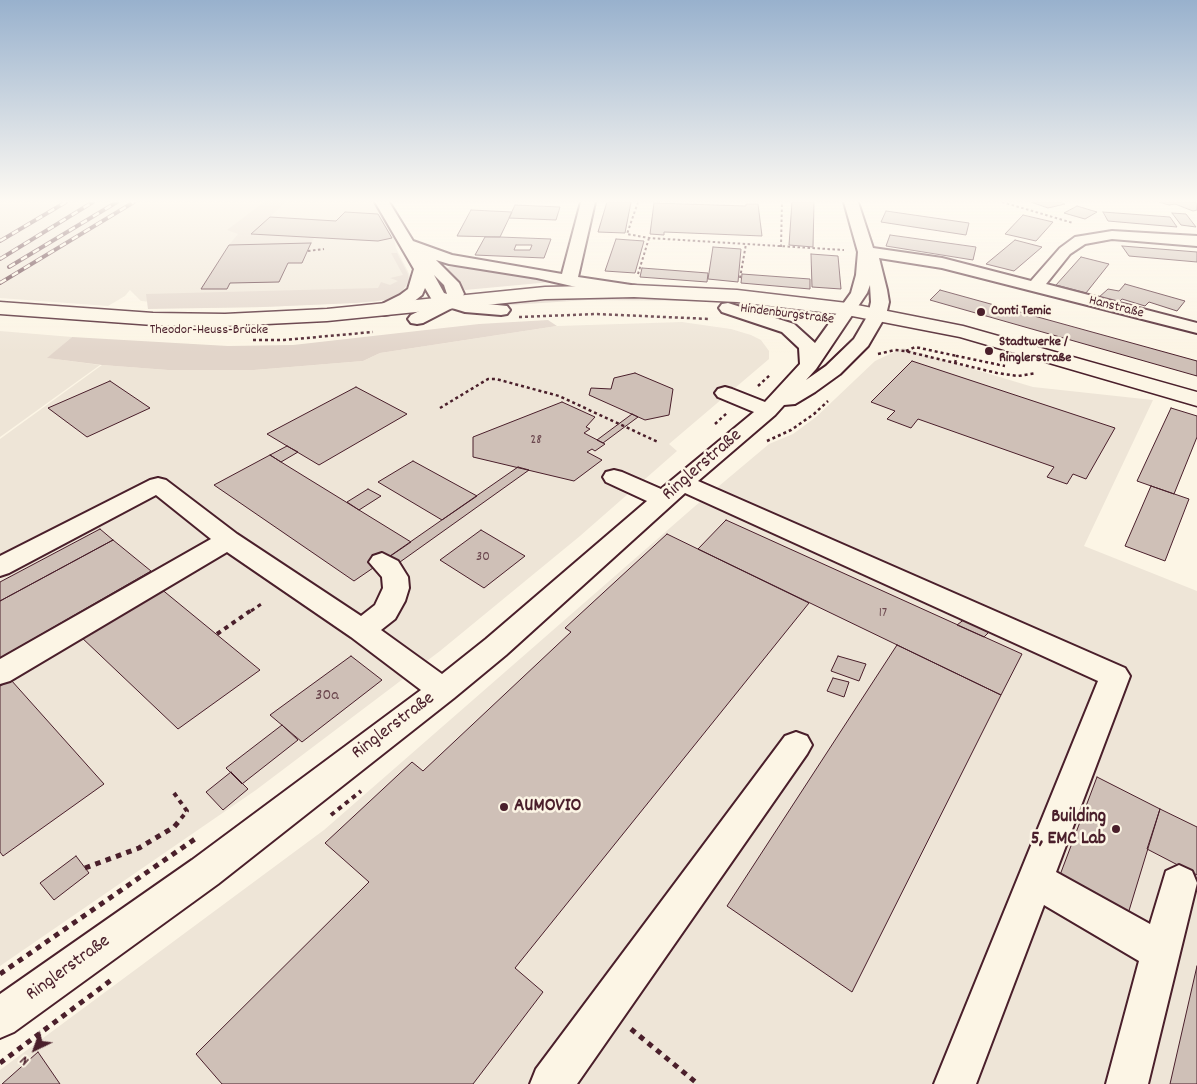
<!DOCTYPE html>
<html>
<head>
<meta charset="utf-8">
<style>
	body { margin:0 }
	#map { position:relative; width:1197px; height:1084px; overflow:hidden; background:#fcf5e5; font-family:Dekko,sans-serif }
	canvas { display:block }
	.north { position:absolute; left:10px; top:1024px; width:50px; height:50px; -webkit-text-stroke:4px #fcf5e5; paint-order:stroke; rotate:222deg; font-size:14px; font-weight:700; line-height:20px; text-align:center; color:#4a1f2b }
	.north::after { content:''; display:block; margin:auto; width:18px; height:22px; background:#4a1f2b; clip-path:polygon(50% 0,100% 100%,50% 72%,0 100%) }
</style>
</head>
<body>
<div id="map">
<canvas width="1197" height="1084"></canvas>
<div class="north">N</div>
</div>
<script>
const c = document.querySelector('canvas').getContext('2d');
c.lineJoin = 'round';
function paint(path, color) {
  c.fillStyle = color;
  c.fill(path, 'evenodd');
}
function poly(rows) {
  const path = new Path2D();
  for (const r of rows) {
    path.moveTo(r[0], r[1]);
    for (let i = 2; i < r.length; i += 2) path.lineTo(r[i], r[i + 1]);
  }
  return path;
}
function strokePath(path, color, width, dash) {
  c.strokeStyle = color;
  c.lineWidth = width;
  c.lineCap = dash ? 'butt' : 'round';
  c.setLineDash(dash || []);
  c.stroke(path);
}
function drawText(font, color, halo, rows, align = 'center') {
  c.font = font + ' Dekko,sans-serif';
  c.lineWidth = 5;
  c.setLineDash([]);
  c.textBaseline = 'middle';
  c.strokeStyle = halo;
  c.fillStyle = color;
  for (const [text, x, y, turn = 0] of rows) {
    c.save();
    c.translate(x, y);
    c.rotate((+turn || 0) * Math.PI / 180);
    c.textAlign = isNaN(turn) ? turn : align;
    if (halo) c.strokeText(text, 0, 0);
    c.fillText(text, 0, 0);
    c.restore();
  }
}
paint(poly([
	[0,202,373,202,394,238,396,248,413,281,396,296,374,302,263,307,213,308,141,301,130,290,125,296,108,306,0,298],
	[682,322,731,329,751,335,761,340,769,351,769,359,669,444,677,451,580,536,440,651,256,790,0,966,0,439,102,365,168,370,254,370,363,361,380,353,557,326],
	[0,331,72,337,48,358,100,365,0,437],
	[903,348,1033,387,1153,400,1084,546,1197,591,1197,1084,0,1084,0,1070,324,830,694,507,769,444,793,434,816,417,875,361]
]), '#eee5d7');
paint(poly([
	[264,202,286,202,251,234,314,238,311,243,229,245,238,234,227,230],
	[391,253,397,253,408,274,409,280,402,292,386,300,355,303,263,307,148,309,146,294,378,288,381,282,390,285,398,281,390,278,403,275],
	[450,267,464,267,551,282,465,290,444,269],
	[618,296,702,299,702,301,588,300,495,306,473,305,503,300],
	[421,311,247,328,201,329,95,322,97,321,233,325,265,324],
	[548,320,557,326,380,353,363,361,254,370,168,370,102,365,47,358,72,337,228,346,293,345,479,324]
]), '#e2d5ca');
const building = poly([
	[607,202,631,202,625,233,598,232,607,202],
	[792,202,814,202,813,247,789,245,792,202],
	[1031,202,1060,202,1065,204,1048,208,1031,202],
	[1159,202,1192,202,1197,203,1197,210,1193,211,1175,204,1169,205,1159,202],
	[654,203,746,206,746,204,758,204,762,236,664,232,664,235,650,234,654,203],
	[515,205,560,207,556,220,509,218,515,205],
	[1077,206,1097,212,1085,219,1064,213,1077,206],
	[471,210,512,212,500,237,457,236,471,210],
	[886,211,969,223,966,235,881,222,886,211],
	[345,212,378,214,392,238,378,241,251,234,270,217,336,221,345,212],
	[1103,212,1170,217,1177,227,1108,221,1103,212],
	[1172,213,1186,214,1196,227,1181,225,1172,213],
	[1023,215,1053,222,1036,241,1005,234,1023,215],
	[890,235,976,247,973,260,886,246,890,235],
	[485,237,500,237,551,239,544,258,475,255,485,237],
	[516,245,532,245,530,250,514,250,516,245],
	[616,239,644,241,635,273,605,271,616,239],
	[1015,240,1042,247,1014,271,986,264,1015,240],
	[311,243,302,263,288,263,279,282,230,283,227,289,201,289,229,245,311,243],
	[1122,246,1197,252,1197,262,1129,256,1122,246],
	[713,247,741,249,738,282,708,279,713,247],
	[811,254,838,256,841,289,812,287,811,254],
	[1081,257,1109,264,1086,293,1056,285,1081,257],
	[642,268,708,273,707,282,640,277,642,268],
	[742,274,810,279,810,289,741,283,742,274],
	[1125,284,1185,301,1177,311,1149,302,1145,306,1122,299,1117,304,1098,298,1108,289,1119,291,1125,284],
	[940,290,1197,361,1197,376,930,300,940,290],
	[912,361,1115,428,1086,479,1073,474,1067,484,1047,477,1054,467,918,419,911,428,887,419,895,411,871,402,912,361],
	[635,373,673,389,669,415,645,420,589,395,591,388,611,389,614,378,635,373],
	[110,381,150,408,87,437,48,408,110,381],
	[356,387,407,414,319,465,267,434,356,387],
	[562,402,595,417,586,427,590,429,584,433,605,444,595,451,592,449,587,452,602,460,574,481,473,457,473,437,562,402],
	[1171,408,1197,416,1197,437,1174,494,1137,481,1171,408],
	[632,414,638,417,603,443,597,440,632,414],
	[287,446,298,452,281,462,270,455,287,446],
	[270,455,281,462,411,542,354,581,214,485,270,455],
	[413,461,477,496,442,520,378,482,413,461],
	[518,467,529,470,400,562,390,556,518,467],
	[1151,486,1189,499,1165,561,1125,546,1151,486],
	[368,489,381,496,359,510,347,502,368,489],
	[726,520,1022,654,1001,695,698,549,726,520],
	[100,529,113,540,0,601,0,582,100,529],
	[481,530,525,556,484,588,440,560,481,530],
	[667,534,809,603,515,968,543,992,473,1084,222,1084,196,1054,369,882,325,843,412,762,423,771,571,632,565,628,667,534],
	[113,540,151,571,0,658,0,601,113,540],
	[160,588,260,670,178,729,80,636,160,588],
	[966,618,990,631,984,637,957,625,966,618],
	[897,645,1001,695,852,992,727,906,897,645],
	[351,656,382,680,302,742,270,715,351,656],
	[838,656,866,664,859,681,831,671,838,656],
	[833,678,849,682,844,697,827,691,833,678],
	[11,680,104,784,3,856,0,852,0,686,11,680],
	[282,725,298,740,242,784,226,768,282,725],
	[231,772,248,789,223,810,206,792,231,772],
	[1097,777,1160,809,1128,914,1060,875,1097,777],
	[1160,809,1197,827,1197,875,1147,849,1160,809],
	[76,856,89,873,54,900,40,883,76,856],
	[1197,966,1197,1084,1170,1084,1197,966],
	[38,1052,60,1084,2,1084,38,1052]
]);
paint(building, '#cfc0b7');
strokePath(building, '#4a1f2b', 1);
const minor = poly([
	[375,202,389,202,413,241,452,255,562,274,581,202,595,202,578,277,631,285,637,286,639,290,637,294,631,295,589,290,537,278,449,264,436,260,459,283,464,294,461,299,468,302,507,306,510,310,507,314,501,315,465,312,452,308,423,323,417,324,411,323,408,319,411,315,438,302,432,300,425,288,422,295,412,303,390,314,384,315,378,314,375,310,378,306,400,295,408,289,414,269,375,202],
	[434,275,444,285,447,294,444,293,434,275],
	[844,202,858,202,873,248,942,258,1031,281,1060,248,1075,237,1112,231,1197,236,1197,246,1112,239,1085,244,1070,254,1046,284,1197,323,1197,333,942,268,879,258,887,290,889,302,886,315,868,346,840,374,815,392,795,404,784,405,775,415,698,481,1125,668,1130,676,1056,872,1150,924,1166,871,1179,865,1192,871,1197,883,1148,1084,1106,1084,1139,961,1044,905,976,1084,934,1084,1098,681,685,493,506,655,454,698,218,884,14,1032,0,1038,0,994,192,860,421,690,351,637,227,552,10,681,0,684,0,659,211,539,156,495,9,573,0,576,0,556,150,480,158,478,166,480,237,534,361,616,375,605,383,588,382,577,369,562,373,556,382,553,398,561,408,577,409,588,405,601,395,619,381,630,442,674,486,639,647,501,606,482,603,477,606,472,614,470,622,472,661,489,754,412,718,397,715,393,718,389,725,387,732,389,765,402,800,364,799,348,782,332,722,312,719,308,722,304,728,303,794,324,815,343,851,293,856,275,858,252,844,202],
	[870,285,871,302,868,315,854,339,826,366,806,380,816,369,867,293,870,285],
	[796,732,807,736,812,745,807,754,577,1084,530,1084,536,1069,785,736,796,732]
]);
const major = poly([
	[634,285,737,290,847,303,963,326,1197,392,1197,406,960,337,847,315,737,302,634,297,545,299,327,321,225,326,153,325,0,314,0,302,153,313,225,314,327,309,545,287,634,285]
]);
strokePath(minor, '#4a1f2b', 4);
strokePath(major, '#4a1f2b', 3);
strokePath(poly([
	[638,202,627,234,649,238,844,250],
	[1002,202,1073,223],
	[781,247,782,202],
	[308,251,324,249],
	[638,274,649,238],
	[740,278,746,244]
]), '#4a1f2b', 2, [2.5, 2.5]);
strokePath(poly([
	[519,317,597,314,710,319],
	[253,340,284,340,373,332],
	[906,351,915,347,957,356],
	[878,354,895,350,905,351,997,373,1018,376,1036,373],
	[955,363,957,356,1005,366],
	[758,386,770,375],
	[440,408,488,379,496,379,559,396,658,442],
	[715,424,727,413],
	[767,441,791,430,814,414,828,401]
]), '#4a1f2b', 2.5, [3, 3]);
strokePath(poly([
	[251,611,264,602]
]), '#4a1f2b', 3, [4, 4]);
strokePath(poly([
	[217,634,253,609],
	[174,793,187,811,179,821],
	[331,815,361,791]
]), '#4a1f2b', 4, [4.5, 4.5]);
strokePath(poly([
	[85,868,139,848,174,827,180,820],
	[0,974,195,839],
	[631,1029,698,1084],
	[0,1063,114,978]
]), '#4a1f2b', 5, [5.5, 5.5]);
paint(minor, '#fcf5e5');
paint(major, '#fcf5e5');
const rail = poly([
	[0,241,66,202],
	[0,259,93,202],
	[9,267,117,202],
	[0,283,134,202]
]);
strokePath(rail, '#4a1f2b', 4);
strokePath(rail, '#fcf5e5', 2.5, [7]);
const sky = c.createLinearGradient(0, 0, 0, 353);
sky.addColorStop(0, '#98b1cd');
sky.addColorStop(0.57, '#fefaf3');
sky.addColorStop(1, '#fefaf300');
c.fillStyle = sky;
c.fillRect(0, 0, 1197, 353);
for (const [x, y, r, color] of [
	[981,312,5,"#4a1f2b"],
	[989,351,5,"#4a1f2b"],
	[504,807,5,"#4a1f2b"],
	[1116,829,5,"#4a1f2b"]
]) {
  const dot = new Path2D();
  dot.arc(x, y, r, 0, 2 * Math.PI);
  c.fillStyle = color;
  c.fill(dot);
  strokePath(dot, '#fcf5e5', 2);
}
drawText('14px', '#4a1f2b', '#fcf5e5', [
	["Hanstraße",1116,308,14],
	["Hindenburgstraße",787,315,7],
	["Theodor-Heuss-Brücke",209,331]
]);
drawText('bold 14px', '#4a1f2b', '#fcf5e5', [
	["Conti Temic",991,312],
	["Stadtwerke /",999,343],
	["Ringlerstraße",999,359]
], 'left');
drawText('14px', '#6b474e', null, [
	["28",536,441],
	["30",483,558],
	["17",883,614]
]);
drawText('16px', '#6b474e', null, [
	["30a",327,697]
]);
drawText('19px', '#4a1f2b', '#fcf5e5', [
	["Ringlerstraße",703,466,-41],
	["Ringlerstraße",394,727,-37],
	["Ringlerstraße",69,969,-36]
]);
drawText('bold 19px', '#4a1f2b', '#fcf5e5', [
	["AUMOVIO",514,807],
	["Building",1106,818,"right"],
	["5, EMC Lab",1106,840,"right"]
], 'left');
</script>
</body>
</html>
